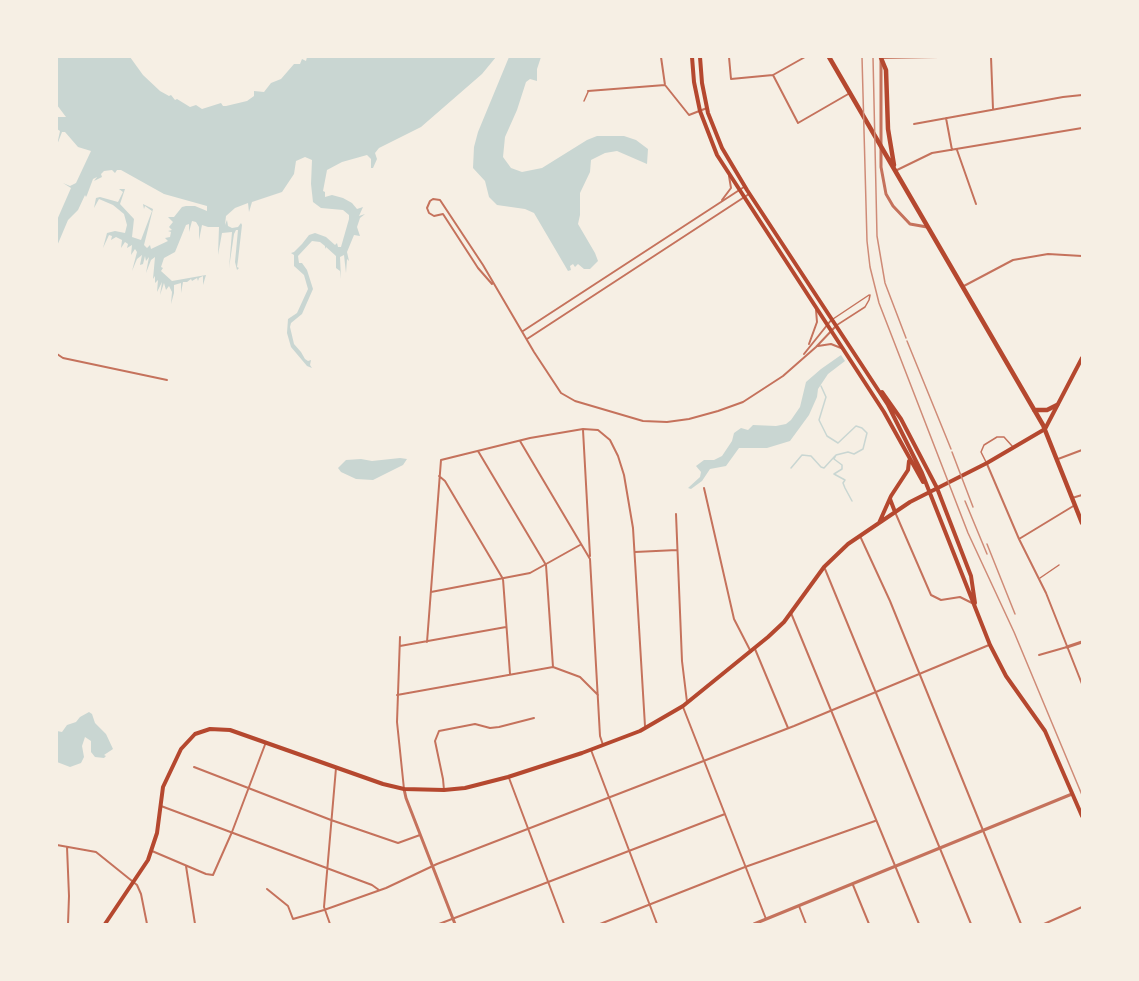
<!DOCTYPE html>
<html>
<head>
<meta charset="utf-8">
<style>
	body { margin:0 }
	#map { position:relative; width:1139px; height:981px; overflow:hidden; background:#f6efe4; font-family:Signika,sans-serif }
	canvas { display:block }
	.frame { position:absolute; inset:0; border:58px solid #f6efe4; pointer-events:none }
</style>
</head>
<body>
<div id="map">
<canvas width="1139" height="981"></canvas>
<div class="frame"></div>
</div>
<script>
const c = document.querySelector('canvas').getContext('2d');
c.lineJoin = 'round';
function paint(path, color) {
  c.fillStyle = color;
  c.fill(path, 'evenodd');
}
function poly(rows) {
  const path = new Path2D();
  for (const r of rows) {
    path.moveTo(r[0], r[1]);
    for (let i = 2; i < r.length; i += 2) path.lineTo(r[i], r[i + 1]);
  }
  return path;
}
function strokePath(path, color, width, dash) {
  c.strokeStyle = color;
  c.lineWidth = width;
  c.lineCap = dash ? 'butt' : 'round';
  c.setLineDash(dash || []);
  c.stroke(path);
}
paint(poly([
	[57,57,130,57,143,75,160,91,169,96,171,95,175,100,177,99,190,107,196,105,202,109,221,103,223,106,226,106,247,101,254,96,254,91,264,92,271,83,281,79,294,64,300,64,302,59,306,61,307,57,496,57,482,74,421,127,379,148,375,153,377,159,373,168,371,168,371,159,367,155,342,162,327,170,323,191,325,192,325,197,332,195,343,198,352,203,357,209,363,207,359,216,365,214,360,218,357,227,360,236,354,235,347,252,349,261,347,259,346,273,344,255,340,257,341,279,340,271,336,268,336,256,326,247,325,249,325,246,320,242,312,241,298,256,299,263,302,263,307,270,313,289,302,314,291,323,290,327,294,344,301,352,305,359,308,361,311,360,310,365,312,368,307,366,291,347,287,333,288,319,297,313,308,289,304,275,294,266,294,255,291,253,294,252,302,244,309,235,315,233,326,237,335,245,337,243,338,247,341,247,349,219,349,215,343,210,321,208,313,202,311,184,312,160,305,157,296,161,294,174,282,192,252,202,249,212,248,203,235,208,226,216,225,225,227,220,228,226,232,228,238,227,241,223,242,225,238,260,237,267,239,268,237,270,235,262,238,230,236,230,234,234,229,268,232,232,222,233,218,255,219,227,208,227,202,225,199,240,199,227,196,222,192,221,189,232,189,224,186,225,175,252,164,258,161,267,163,268,161,271,172,281,206,275,203,285,203,276,199,278,198,281,197,278,192,281,191,279,187,282,183,282,181,293,181,283,174,285,174,293,171,304,172,292,169,286,166,290,164,283,160,295,162,282,157,292,158,280,155,283,155,276,153,279,155,257,151,260,146,273,149,257,146,261,145,256,143,264,140,265,142,255,137,259,132,271,137,252,135,249,131,255,132,245,127,248,128,244,125,242,121,248,122,240,116,237,111,240,112,236,109,235,103,248,107,233,115,231,125,233,127,225,124,214,113,205,99,199,94,208,96,198,100,197,118,202,123,192,119,189,125,189,120,204,134,219,132,237,141,240,152,211,145,206,144,209,143,204,153,209,144,245,147,248,150,245,151,249,168,241,165,238,170,237,171,232,168,231,172,230,169,227,173,222,168,217,174,217,182,207,186,206,195,206,207,211,207,206,164,194,121,170,117,170,115,173,112,170,104,171,101,174,102,177,94,181,97,177,93,179,87,195,86,197,85,195,78,210,68,220,57,246,57,220,71,188,63,183,70,186,76,183,91,151,78,147,65,132,62,132,57,145,60,131,57,129,57,117,66,117,57,105],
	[509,57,541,57,537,69,537,81,530,79,526,82,517,110,505,137,503,157,511,168,522,172,542,168,587,140,597,136,624,136,636,140,648,149,647,164,617,151,605,153,591,160,590,172,580,193,580,215,578,224,595,253,598,261,590,269,584,269,578,264,575,267,573,264,570,266,571,270,568,271,534,213,525,209,497,205,489,197,485,181,473,168,474,147,478,132],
	[841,355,845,361,828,374,818,389,817,397,809,415,790,441,767,448,739,448,726,466,710,469,702,481,691,489,688,488,700,477,701,472,696,466,704,460,714,460,722,456,732,441,734,433,741,428,748,430,753,425,776,426,786,424,791,420,800,407,806,382,821,369],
	[400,458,407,459,403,465,373,480,356,479,341,472,338,468,346,460,361,459,372,461],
	[89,712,92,714,95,723,106,734,113,749,104,755,106,756,104,758,95,757,91,752,91,741,85,737,82,746,84,757,81,763,70,767,57,762,57,731,62,732,67,725,76,722,80,717]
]), '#c9d6d2');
strokePath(poly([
	[821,386,826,397,819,420,827,436,838,443,856,426,862,428,867,433,863,449,854,454,848,452,836,455,834,459,842,465,842,469,834,474,845,480,843,483,845,488,852,501],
	[791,468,802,455,811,456,821,467,824,468,835,456]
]), '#c9d6d2', 1.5);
strokePath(poly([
	[584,101,588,92],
	[833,319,869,295],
	[837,325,865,307,869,300,870,295],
	[986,462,981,452,984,445,997,437,1004,437,1013,447],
	[1040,578,1059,565]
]), '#c5725c', 1.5);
strokePath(poly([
	[661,57,665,85,689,115,707,108],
	[729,57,731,79,773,75,805,57],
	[991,57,993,109],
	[881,58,939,57],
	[773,75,798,123,850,93],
	[588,91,665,85],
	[946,118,952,150],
	[914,124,1063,97,1082,95],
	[957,150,976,204],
	[895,171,932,153,1082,128],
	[722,200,731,188,729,176],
	[492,284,478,268,443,214,434,216,429,213,427,208,430,201,433,199,440,200,483,265,534,352,561,393,575,401,643,421,667,422,689,419,718,411,743,402,783,376,816,347,835,327],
	[962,287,1013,260,1048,254,1082,256],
	[523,331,744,187],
	[527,339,749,194],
	[809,344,817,322,816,310],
	[818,346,831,344,841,348],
	[57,354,63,358,167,380],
	[804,354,832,319],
	[583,430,590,556],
	[520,441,590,559,600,736,603,745],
	[478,451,546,565,553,667],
	[1058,459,1082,450],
	[987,464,1019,539,1046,593,1082,684],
	[439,476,445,481,503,579,510,674],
	[704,488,734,619,751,652],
	[1072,498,1082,495],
	[895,512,931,595,941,600,960,597,972,603],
	[676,514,682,661,687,702],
	[860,536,890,601,1021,924],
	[1019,539,1075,505],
	[635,552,677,550],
	[825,569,971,924],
	[431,592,530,573,580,545],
	[791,613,919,924],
	[400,637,397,722,404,789],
	[427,642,441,460,530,438,583,429,598,430,610,440,618,456,624,475,633,528,645,726],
	[400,646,506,627],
	[755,649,788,728],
	[1039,655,1067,647],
	[397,695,553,667,580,677,598,695],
	[683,707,766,919],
	[591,750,657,924],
	[194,767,331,820,398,843,420,835],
	[509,778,564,924],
	[444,790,443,779,435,741,439,731,475,724,490,728,499,727,534,718],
	[161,806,372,885,379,890],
	[57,845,96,852,137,885,141,894,147,924],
	[67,847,69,896,68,924],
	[152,851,206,874,213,875,232,832,266,742],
	[186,866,195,924],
	[853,885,869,924],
	[267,889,288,906,293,919,324,910,386,888,437,864,794,726,989,645],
	[799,906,806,924],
	[330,924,324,907,336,768],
	[439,924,725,814],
	[600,924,745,867,875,821],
	[1044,924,1082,907]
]), '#c5725c', 2);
strokePath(poly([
	[881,61,881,167,886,194,893,206,910,224,927,227],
	[1067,647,1082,642],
	[404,789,406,798,455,924],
	[754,924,1072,794]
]), '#c5725c', 3);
strokePath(poly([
	[692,57,694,82,700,111,717,155,884,412,923,482],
	[700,57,702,83,708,113,722,148,747,190,888,405,922,473,990,645,1006,676,1045,731,1082,816],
	[882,392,901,419,937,488,971,576,975,603],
	[890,499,895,512],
	[879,523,891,496,908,470,909,461],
	[105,924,148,860,157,833,163,787,181,749,195,734,210,729,230,730,383,784,404,789,444,790,465,788,508,777,582,753,640,731,683,706,768,637,784,622,824,567,848,544,910,502,987,463,1045,429,1082,358]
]), '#b5482f', 4);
strokePath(poly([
	[829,57,1043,425,1082,523],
	[881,58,886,70,888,129,894,165],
	[1034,410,1047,410,1057,405]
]), '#b5482f', 4.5);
strokePath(poly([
	[862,57,867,241,870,267,879,303,968,533,1014,632,1082,795],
	[873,57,877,236,885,283,906,338],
	[907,341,951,449],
	[952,452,973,507],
	[965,501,987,554],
	[987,544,1015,614]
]), '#cf8b77', 1.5);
</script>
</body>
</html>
